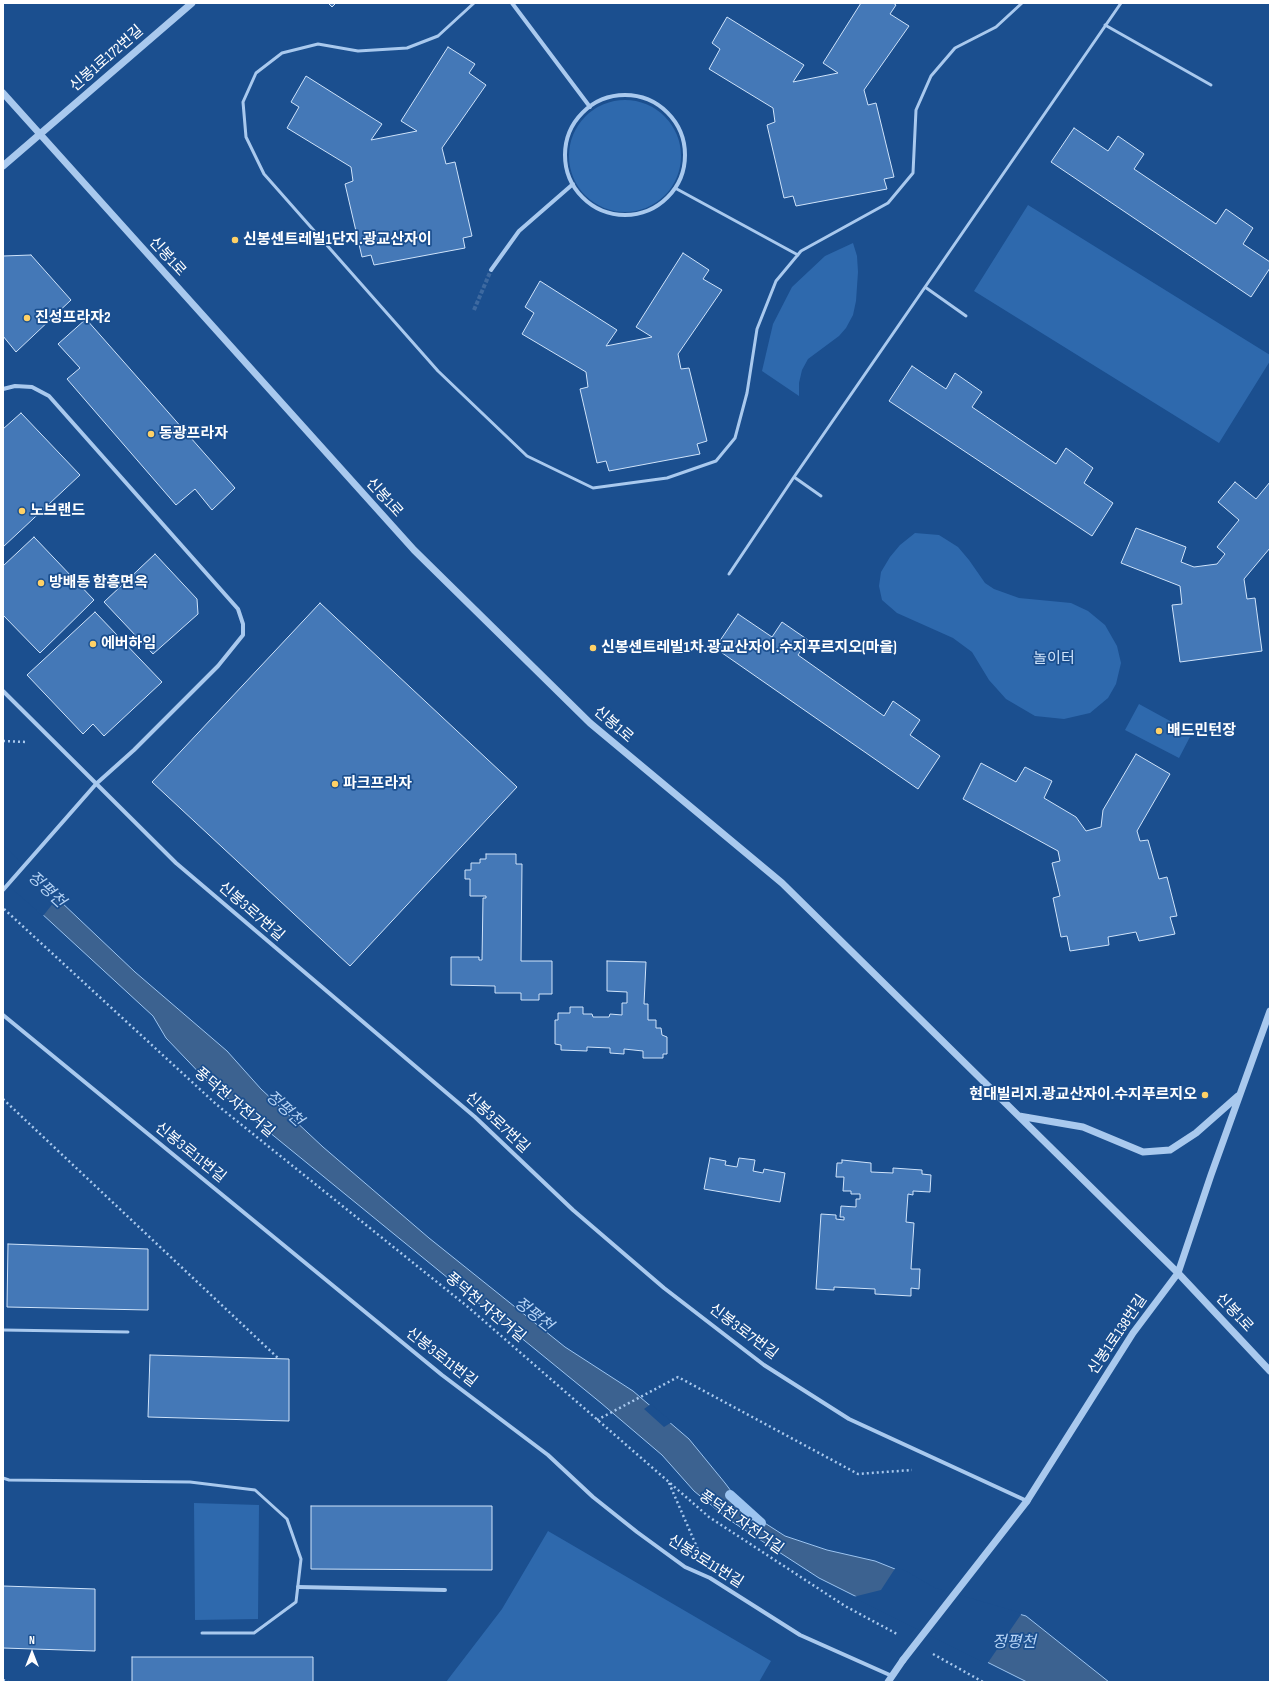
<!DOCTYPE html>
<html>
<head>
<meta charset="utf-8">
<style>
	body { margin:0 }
	#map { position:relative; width:1273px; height:1685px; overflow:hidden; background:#1b4f8f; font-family:"Sofia Sans Condensed",sans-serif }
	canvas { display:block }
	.frame { position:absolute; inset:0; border:4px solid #fff; pointer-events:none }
	.north { position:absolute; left:12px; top:1633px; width:40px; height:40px; -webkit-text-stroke:3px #1b4f8f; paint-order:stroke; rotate:0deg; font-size:11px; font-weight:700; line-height:16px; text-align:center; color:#fff }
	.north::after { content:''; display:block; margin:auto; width:14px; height:18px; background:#fff; clip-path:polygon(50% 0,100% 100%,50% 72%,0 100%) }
</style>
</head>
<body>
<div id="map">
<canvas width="1273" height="1685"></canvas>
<div class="frame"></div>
<div class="north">N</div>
</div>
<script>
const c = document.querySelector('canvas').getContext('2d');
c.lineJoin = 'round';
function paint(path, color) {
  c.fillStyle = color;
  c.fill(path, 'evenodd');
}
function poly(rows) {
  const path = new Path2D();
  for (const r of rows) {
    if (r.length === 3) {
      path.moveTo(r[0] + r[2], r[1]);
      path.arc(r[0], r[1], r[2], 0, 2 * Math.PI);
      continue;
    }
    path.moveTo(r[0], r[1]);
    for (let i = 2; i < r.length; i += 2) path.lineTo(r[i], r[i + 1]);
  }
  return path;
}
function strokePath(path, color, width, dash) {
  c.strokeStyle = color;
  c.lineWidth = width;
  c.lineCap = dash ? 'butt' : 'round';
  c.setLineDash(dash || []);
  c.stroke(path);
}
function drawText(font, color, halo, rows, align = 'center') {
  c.font = font + ' "Sofia Sans Condensed","Noto Sans KR",sans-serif';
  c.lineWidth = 3.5;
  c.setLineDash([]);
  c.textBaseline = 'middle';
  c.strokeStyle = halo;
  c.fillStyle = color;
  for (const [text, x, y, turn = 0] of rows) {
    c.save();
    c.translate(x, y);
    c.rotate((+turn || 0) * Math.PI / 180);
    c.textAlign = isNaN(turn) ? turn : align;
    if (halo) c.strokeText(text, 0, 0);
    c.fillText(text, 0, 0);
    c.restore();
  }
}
paint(poly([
	[625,156,56],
	[1028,205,1270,355,1270,361,1219,443,974,291],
	[853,243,857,256,858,272,856,301,853,315,846,328,839,336,808,359,802,370,799,383,799,396,762,371,773,324,792,287,825,256],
	[915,533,939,535,958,547,969,560,985,583,994,589,1019,598,1071,603,1088,611,1105,625,1117,646,1121,663,1116,684,1108,698,1090,713,1064,719,1035,716,1006,699,989,680,972,652,953,638,897,613,882,600,879,586,881,572,890,557,900,545],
	[1139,704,1192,733,1179,758,1125,730],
	[194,1503,259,1505,258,1619,195,1620],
	[548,1531,771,1661,759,1682,446,1682,502,1609]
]), '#2e69ad');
const water = poly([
	[3,847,135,972,227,1051,261,1089,323,1147,429,1238,565,1347,633,1391,689,1439,725,1483,746,1511,785,1536,827,1550,875,1561,905,1573,934,1590,1026,1616,1109,1682,1027,1682,819,1578,728,1519,694,1491,662,1455,601,1403,209,1083,166,1038,153,1016,3,878,3,847]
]);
paint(water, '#3c6290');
strokePath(water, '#9cc4f0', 1);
paint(poly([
	[3,845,58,897,43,916,3,881],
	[651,1404,672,1422,664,1427,644,1409],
	[896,1567,906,1571,935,1588,1022,1613,987,1664,853,1597,881,1590]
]), '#1b4f8f');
strokePath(poly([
	[730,1495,761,1523]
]), '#9cc4f0', 10);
const building = poly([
	[328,3,336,3,332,7,328,3],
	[861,3,893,3,896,5,890,14,909,26,864,90,868,105,876,103,894,177,884,179,887,189,796,206,793,196,784,198,767,125,775,122,773,108,709,69,720,49,712,43,727,17,804,65,793,82,838,73,823,63,861,3],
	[448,47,475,64,469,73,486,85,442,148,446,164,455,162,472,236,463,238,465,248,374,265,371,255,362,257,345,184,353,181,351,167,287,128,299,107,291,102,306,76,382,124,371,140,417,131,401,121,448,47],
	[1074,128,1108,151,1118,136,1144,154,1134,169,1216,224,1226,209,1253,228,1243,244,1270,262,1270,268,1251,297,1051,162,1074,128],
	[683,253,709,270,703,279,722,290,678,354,681,369,689,368,707,441,697,444,700,454,609,471,606,461,597,463,580,389,588,387,586,372,522,334,534,313,525,307,540,281,617,330,606,346,652,337,636,327,683,253],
	[31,255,71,300,16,352,3,336,3,256,31,255],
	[86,319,235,488,212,510,195,489,176,505,67,379,80,368,58,344,86,319],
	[912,366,946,389,955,373,982,392,972,407,1056,464,1066,448,1093,468,1084,483,1113,503,1092,536,889,401,912,366],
	[21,413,80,475,3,547,3,429,21,413],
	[1235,482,1256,499,1270,482,1270,548,1244,579,1247,599,1255,598,1262,651,1180,662,1172,605,1182,604,1180,586,1121,563,1136,528,1186,547,1181,562,1194,567,1217,564,1225,554,1217,547,1239,520,1218,502,1235,482],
	[34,537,94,600,40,653,3,615,3,566,34,537],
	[155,554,197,599,198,614,153,654,104,602,155,554],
	[320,603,517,787,350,966,152,782,320,603],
	[95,612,162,682,104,736,93,724,83,734,27,675,95,612],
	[738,614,772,637,782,622,808,640,798,655,884,716,893,701,920,720,910,735,940,756,918,789,715,648,738,614],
	[1136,754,1170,774,1137,831,1140,841,1148,840,1159,879,1167,877,1177,916,1170,917,1175,934,1139,941,1136,932,1108,937,1109,945,1070,951,1067,936,1061,937,1053,898,1060,896,1052,863,1060,861,1058,851,963,799,981,763,1016,782,1025,767,1052,781,1044,798,1076,817,1086,831,1101,827,1103,810,1136,754],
	[486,854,516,854,516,864,522,864,521,961,552,961,552,994,539,994,539,1000,521,1000,521,993,495,993,495,986,451,985,451,957,479,957,479,960,482,960,483,898,486,898,486,896,470,896,470,879,465,879,465,870,471,870,471,863,480,863,480,859,486,859,486,854],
	[607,961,646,962,644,1004,648,1004,648,1020,656,1020,656,1028,661,1028,662,1035,667,1037,667,1054,663,1054,663,1058,643,1058,643,1051,624,1049,624,1054,610,1053,610,1048,587,1047,587,1051,561,1050,561,1045,555,1044,555,1020,558,1020,558,1013,570,1013,570,1007,583,1007,583,1014,592,1014,593,1017,609,1017,610,1014,622,1015,622,1003,627,1003,627,992,607,991,607,961],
	[710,1158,726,1161,725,1165,737,1167,739,1158,755,1160,753,1171,763,1173,764,1169,785,1173,780,1202,704,1189,710,1158],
	[842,1160,871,1163,871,1172,893,1173,893,1168,922,1170,922,1174,931,1175,930,1192,913,1191,913,1195,908,1194,906,1222,914,1223,911,1269,920,1269,919,1289,911,1288,911,1296,875,1294,875,1289,834,1287,834,1290,816,1289,821,1214,836,1215,836,1219,844,1220,844,1217,840,1217,841,1206,856,1207,856,1199,860,1199,860,1194,851,1194,851,1191,843,1191,844,1177,836,1177,837,1163,842,1163,842,1160],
	[8,1244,148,1249,148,1310,7,1307,8,1244],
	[150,1355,289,1359,289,1421,148,1417,150,1355],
	[311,1506,492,1506,492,1570,311,1569,311,1506],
	[3,1586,95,1589,95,1651,3,1648,3,1586],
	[132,1657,313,1657,313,1682,132,1682,132,1657]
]);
paint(building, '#4478b7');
strokePath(building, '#cfe3fa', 1);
strokePath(poly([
	[474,310,491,270]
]), '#3d69a0', 4, [4, 2]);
strokePath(poly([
	[3,741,26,742],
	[4,909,217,1105,468,1307,709,1517,845,1606,897,1634],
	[3,1099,279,1359],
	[597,1420,678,1377,858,1474,912,1470],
	[669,1483,699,1552],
	[933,1654,983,1682],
	[3,1680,8,1682]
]), '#a9c9ee', 2.5, [2, 3]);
strokePath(poly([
	[474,3,438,36,407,48,358,51,318,44,282,53,256,73,243,102,246,137,264,174,438,371,527,456,593,488,667,478,716,461,735,438,747,393,757,329,776,281,801,251,888,203,913,173,916,110,931,76,955,48,996,27,1022,3],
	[1105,25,1211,85],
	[675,188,798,255],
	[925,287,966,316],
	[794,477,821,496],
	[729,574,794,477,1121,3],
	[3,1330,128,1332],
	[3,1478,9,1480,190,1482,255,1490,287,1519,301,1559,296,1602,254,1633,202,1633]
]), '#a9c9ee', 3);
strokePath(poly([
	[512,3,590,107],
	[625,155,60],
	[491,270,519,231,573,184],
	[3,389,15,386,32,387,49,396,238,609,243,624,243,635,218,666,134,750,96,784,3,890],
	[3,691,176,863,475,1117,573,1210,664,1288,764,1365,849,1419,1027,1501],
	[3,1015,442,1375,548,1455,593,1497,637,1532,685,1567,710,1578,800,1635,892,1676],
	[298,1587,445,1590]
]), '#a9c9ee', 4);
strokePath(poly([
	[3,93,414,550,590,723,782,883,1178,1273,1270,1371],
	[3,166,192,3],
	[1019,1116,1083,1127,1143,1152,1170,1150,1196,1133,1238,1096],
	[1027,1501,1133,1333,1178,1273,1211,1175,1270,1011],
	[888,1682,903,1660]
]), '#a9c9ee', 7);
strokePath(poly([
	[903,1660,1027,1501]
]), '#a9c9ee', 7);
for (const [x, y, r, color] of [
	[235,240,4,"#ffd166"],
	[27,318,4,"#ffd166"],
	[151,434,4,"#ffd166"],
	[22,511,4,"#ffd166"],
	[41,583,4,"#ffd166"],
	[93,644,4,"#ffd166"],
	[593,648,4,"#ffd166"],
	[1159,731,4,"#ffd166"],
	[335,784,4,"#ffd166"],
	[1205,1095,4,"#ffd166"]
]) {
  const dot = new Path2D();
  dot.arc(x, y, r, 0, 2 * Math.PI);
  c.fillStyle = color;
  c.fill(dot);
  strokePath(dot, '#1b4f8f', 1.5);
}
drawText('15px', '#fff', '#1b4f8f', [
	["신봉1로172번길",107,59,-41],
	["신봉1로",167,257,48],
	["신봉1로",384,498,48],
	["신봉1로",613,725,41],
	["신봉3로7번길",251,912,41],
	["풍덕천 자전거길",234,1103,40],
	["신봉3로7번길",497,1123,43],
	["신봉3로11번길",190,1153,39],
	["풍덕천 자전거길",485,1308,40],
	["신봉1로",1234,1313,47],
	["신봉3로7번길",743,1332,37],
	["신봉1로138번길",1118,1335,-56],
	["신봉3로11번길",441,1358,38],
	["풍덕천 자전거길",741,1523,35],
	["신봉3로11번길",705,1562,32]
]);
drawText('bold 15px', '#fff', '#1b4f8f', [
	["신봉센트레빌1단지.광교산자이",243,240],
	["진성프라자2",35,318],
	["동광프라자",159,434],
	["노브랜드",30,511],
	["방배동 함흥면옥",49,583],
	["에버하임",101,644],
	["신봉센트레빌1차.광교산자이.수지푸르지오(마을)",601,648],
	["배드민턴장",1167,731],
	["파크프라자",343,784],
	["현대빌리지.광교산자이.수지푸르지오",1197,1095,"right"]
], 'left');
drawText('15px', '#cfe3fa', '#1b4f8f', [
	["놀이터",1054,659]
]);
drawText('italic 16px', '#b5d3f5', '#1b4f8f', [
	["정평천",46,890,43],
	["정평천",284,1109,42],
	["정평천",533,1315,38],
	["정평천",1014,1643]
]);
</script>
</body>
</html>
